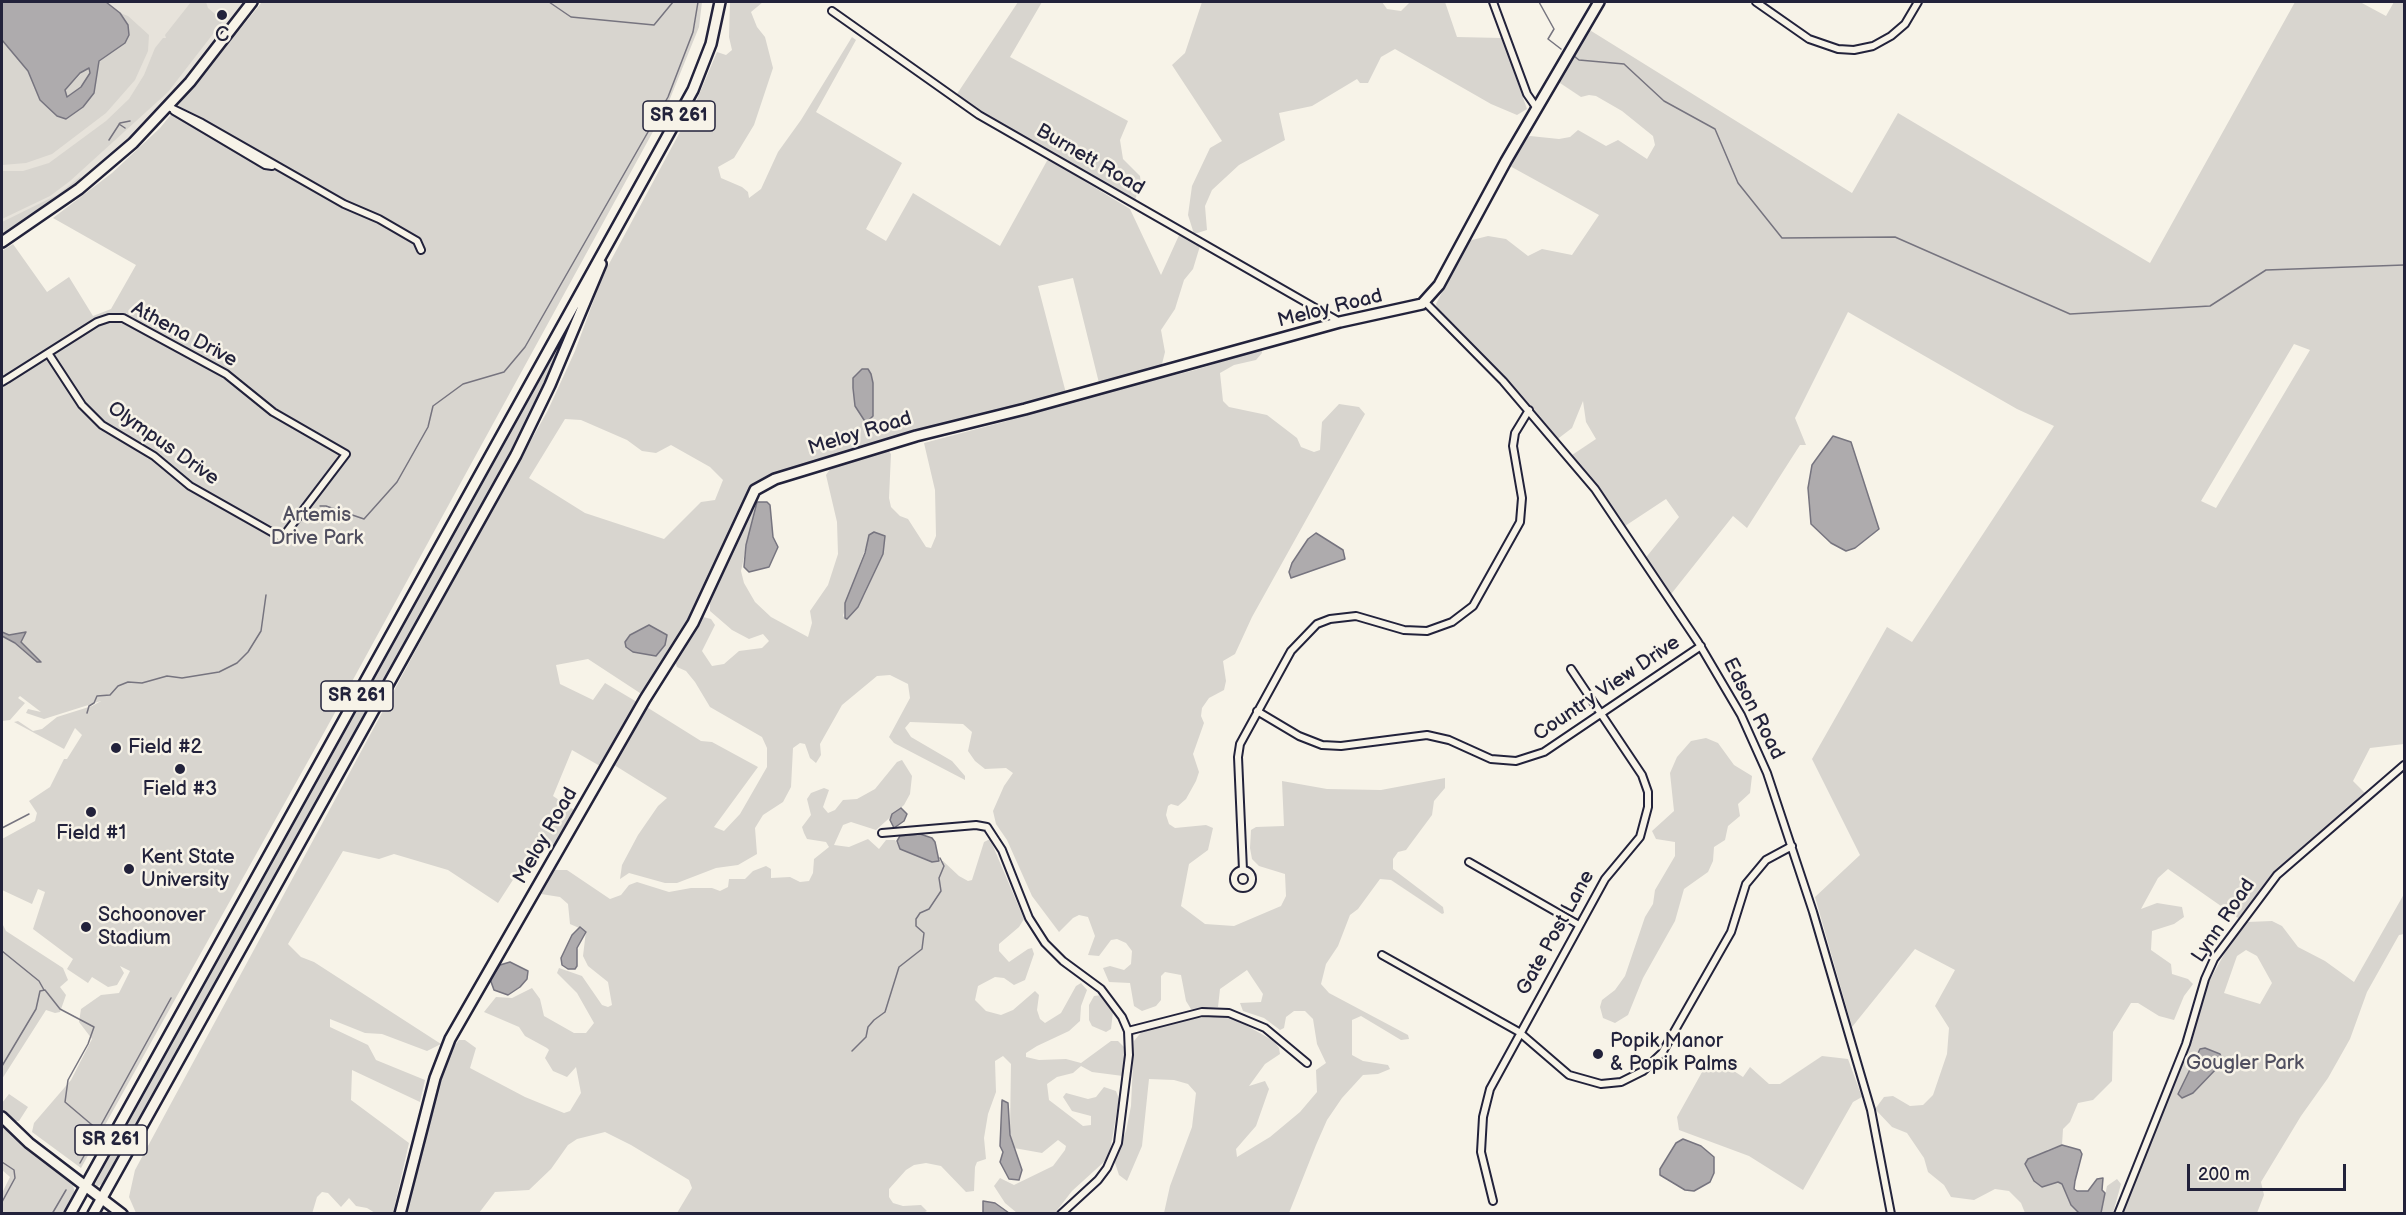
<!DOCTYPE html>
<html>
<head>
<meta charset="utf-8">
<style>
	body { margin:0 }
	#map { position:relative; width:2406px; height:1215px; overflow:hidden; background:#f7f3e8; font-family:"Balsamiq Sans",sans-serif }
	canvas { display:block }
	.frame { position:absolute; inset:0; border:3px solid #22223b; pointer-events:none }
	.scale { position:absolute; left:2187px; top:1164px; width:159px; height:27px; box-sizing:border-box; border:3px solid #22223b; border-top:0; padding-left:8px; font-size:18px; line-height:21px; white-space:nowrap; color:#22223b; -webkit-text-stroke:4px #f7f3e8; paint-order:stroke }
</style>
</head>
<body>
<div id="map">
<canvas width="2406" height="1215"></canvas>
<div class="frame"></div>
<div class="scale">200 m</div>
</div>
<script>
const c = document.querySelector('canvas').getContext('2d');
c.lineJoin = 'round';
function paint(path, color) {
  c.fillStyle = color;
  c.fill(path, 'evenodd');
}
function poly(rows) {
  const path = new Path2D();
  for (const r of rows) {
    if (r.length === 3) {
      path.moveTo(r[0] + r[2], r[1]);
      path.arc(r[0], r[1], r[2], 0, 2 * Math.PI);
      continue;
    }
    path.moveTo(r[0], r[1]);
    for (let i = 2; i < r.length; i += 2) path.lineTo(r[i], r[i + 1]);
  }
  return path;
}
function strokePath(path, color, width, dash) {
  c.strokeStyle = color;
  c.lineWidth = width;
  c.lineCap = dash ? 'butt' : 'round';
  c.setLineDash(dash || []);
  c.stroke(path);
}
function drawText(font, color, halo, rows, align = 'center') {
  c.font = font + ' "Balsamiq Sans",sans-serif';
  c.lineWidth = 5;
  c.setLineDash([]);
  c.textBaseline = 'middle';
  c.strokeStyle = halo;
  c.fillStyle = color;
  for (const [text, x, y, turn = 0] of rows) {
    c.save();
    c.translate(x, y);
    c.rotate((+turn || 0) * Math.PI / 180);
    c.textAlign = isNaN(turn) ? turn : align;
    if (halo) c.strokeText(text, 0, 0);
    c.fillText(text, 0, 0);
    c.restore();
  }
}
paint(poly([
	[2,2,247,2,171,99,130,142,53,203,2,236]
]), '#e7e3db');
paint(poly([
	[191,2,206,2,208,8,223,21,168,92,70,181,50,196,2,219,2,171,23,171,49,163,106,121,129,99,144,75,155,48,163,38,166,38,165,35],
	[262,2,702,2,699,27,667,106,326,729,81,1168,32,1132,34,1123,71,1080,92,1039,79,1022,81,1009,101,995,119,993,130,971,120,966,124,973,117,985,108,987,92,977,88,983,67,969,73,959,33,929,45,892,38,889,32,904,2,890,2,839,35,821,37,813,29,801,50,787,64,759,67,759,82,735,75,728,64,749,14,722,18,721,33,731,42,729,57,717,92,706,101,701,44,719,26,713,28,709,41,712,20,696,18,698,25,703,10,720,2,721,2,251,13,244,47,292,69,277,93,316,111,309,136,265,53,218,112,173,160,128],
	[730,2,763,2,751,12,757,27,765,37,773,68,754,125,734,158,718,167,721,178,742,187,748,192,749,198,761,189,778,152,801,120,852,37,856,40,816,112,902,163,866,229,886,241,913,193,1000,246,1048,159,1130,209,1161,275,1180,233,1200,246,1193,269,1184,280,1175,309,1161,330,1165,352,1160,372,1100,387,1073,278,1038,286,1067,397,802,466,756,484,740,508,691,620,643,695,588,659,556,665,560,684,593,700,605,683,637,702,600,766,572,750,553,796,574,810,556,845,529,855,498,903,448,870,394,854,379,859,343,851,288,944,301,957,314,962,441,1044,427,1051,382,1034,365,1033,330,1019,330,1027,368,1045,376,1060,425,1080,420,1102,352,1070,351,1100,409,1143,393,1213,375,1213,367,1208,356,1206,349,1198,341,1207,328,1193,322,1192,317,1197,312,1214,136,1213,129,1197,135,1170,465,559,548,410,575,351,603,275,695,104,717,52,726,55,732,50,729,37],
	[565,419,581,420,627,440,642,451,656,453,671,445,710,467,723,480,715,500,701,502,664,539,585,513,529,478],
	[1018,2,1042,2,1010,57,1128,121,1120,140,1123,159,1140,176,1141,184,1135,200,1130,202,955,97],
	[1202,2,1382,2,1387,9,1401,11,1410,2,1445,2,1457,37,1502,38,1527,109,1517,115,1491,104,1395,49,1381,57,1368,83,1360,83,1357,79,1312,106,1279,113,1285,140,1239,165,1212,190,1205,206,1207,230,1194,234,1188,215,1192,186,1210,148,1222,141,1172,65,1185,53],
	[2295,2,2360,2,2386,16,2394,2,2404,2,2404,744,2370,748,2353,781,2368,796,2277,875,2241,920,2168,869,2158,878,2141,909,2157,903,2182,907,2184,917,2174,924,2152,931,2151,950,2171,964,2172,974,2188,979,2193,984,2184,996,2174,1020,2159,1016,2138,1003,2131,1003,2113,1032,2112,1081,2093,1100,2078,1103,2070,1122,2063,1129,2062,1145,2047,1150,2058,1182,2062,1184,2071,1205,2079,1213,2025,1213,2021,1203,2009,1191,1995,1189,1974,1200,1951,1197,1944,1185,1928,1172,1924,1158,1907,1133,1892,1127,1875,1109,1884,1097,1893,1096,1910,1106,1923,1105,1933,1095,1947,1054,1949,1028,1935,1006,1955,970,1915,949,1852,1027,1815,897,1860,855,1812,759,1887,627,1912,642,2054,426,2017,409,1848,312,1795,418,1806,445,1800,445,1791,459,1747,528,1733,516,1668,598,1643,561,1679,517,1666,499,1622,528,1569,457,1596,439,1586,422,1583,401,1572,428,1555,441,1438,312,1436,304,1468,241,1488,236,1506,239,1528,256,1542,249,1572,255,1599,215,1508,165,1525,139,1530,136,1559,139,1570,137,1578,130,1606,146,1618,140,1647,159,1655,145,1653,136,1622,111,1596,96,1589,95,1581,97,1557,81,1588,29,1852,193,1898,113,2150,263],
	[2294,344,2310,350,2216,508,2201,501],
	[120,13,128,16,149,35,148,51,135,80,106,113,52,154,26,163,2,165,2,40,28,71,40,100,57,116,66,119,83,107,94,93,99,61,124,43,128,25],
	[87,68,90,74,81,87,72,96,67,97,65,90],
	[80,177,83,180,53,203,2,236,2,222,57,195],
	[567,327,545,385,502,472,107,1181,97,1187,95,1184,159,1064],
	[1262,349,1262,353,1256,360,1234,365,1220,373,1223,401,1229,407,1267,415,1297,438,1301,447,1314,452,1320,450,1322,422,1339,404,1359,407,1365,414,1252,617,1235,654,1223,661,1226,681,1224,690,1209,698,1202,708,1201,716,1204,723,1193,754,1199,772,1196,781,1186,799,1178,806,1171,804,1168,806,1166,815,1169,824,1175,828,1206,825,1213,828,1208,850,1189,864,1181,906,1205,924,1234,926,1281,906,1286,896,1285,874,1259,866,1252,859,1250,848,1251,830,1256,827,1284,826,1282,781,1327,789,1381,790,1445,778,1445,788,1434,801,1432,815,1406,850,1398,852,1393,859,1393,869,1443,907,1444,913,1442,914,1391,880,1380,879,1358,909,1350,915,1338,946,1326,964,1321,984,1329,993,1408,1035,1409,1039,1401,1040,1361,1016,1352,1020,1352,1055,1363,1061,1388,1065,1390,1069,1378,1074,1363,1075,1342,1098,1327,1120,1316,1145,1289,1213,1164,1213,1170,1186,1192,1127,1196,1093,1188,1084,1174,1080,1149,1079,1142,1146,1127,1181,1119,1175,1114,1160,1126,1131,1131,1106,1134,1041,1143,1030,1182,1019,1214,1017,1233,1018,1274,1041,1279,1048,1280,1054,1265,1064,1249,1086,1265,1081,1269,1089,1256,1126,1236,1149,1237,1157,1270,1137,1300,1112,1317,1092,1316,1070,1326,1063,1317,1044,1313,1019,1305,1011,1294,1011,1286,1017,1284,1028,1280,1030,1264,1018,1243,1011,1240,1003,1261,1002,1263,994,1247,970,1220,989,1218,1007,1191,1009,1186,1001,1181,975,1165,972,1161,976,1161,1000,1156,1006,1142,1011,1134,1006,1130,983,1109,982,1103,968,1110,966,1124,970,1131,964,1132,951,1126,943,1117,939,1111,940,1099,956,1088,955,1095,936,1088,917,1079,915,1073,918,1059,932,1032,896,1007,840,996,824,993,811,1004,786,1013,773,1006,768,985,769,975,761,968,751,972,732,963,724,910,722,905,728,911,737,952,761,965,776,965,780,894,743,889,737,910,698,908,684,890,675,877,676,842,705,820,744,821,755,816,763,810,758,805,744,800,743,793,748,791,787,783,802,763,815,755,828,757,854,738,865,716,868,677,883,665,883,629,873,620,879,622,865,638,835,658,806,667,798,611,763,645,706,701,741,712,742,758,767,714,827,724,831,740,814,767,767,767,748,762,737,710,707,695,682,686,671,677,667,675,661,703,617,711,619,715,625,702,651,712,666,724,664,739,651,762,648,769,641,763,634,749,639,732,630,710,611,710,595,748,508,754,510,741,571,744,583,755,602,771,617,808,637,812,623,810,611,828,585,838,554,837,522,826,475,830,469,839,463,887,449,891,454,889,498,891,507,900,516,908,519,926,547,931,548,936,536,935,490,924,443,1007,421,1026,412,1195,370],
	[871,533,883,554,864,596,847,619,845,618,843,616,850,591],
	[1706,738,1718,743,1734,765,1752,776,1750,793,1738,804,1740,816,1728,826,1725,840,1714,847,1713,861,1708,872,1684,889,1675,921,1643,978,1628,1015,1615,1023,1603,1018,1600,1007,1602,1000,1615,990,1625,976,1645,917,1653,904,1655,890,1675,856,1675,842,1656,839,1652,831,1674,811,1670,773,1677,757,1691,741],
	[902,760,912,776,910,794,904,805,876,830,851,822,843,825,834,845,849,847,868,839,879,849,886,840,895,840,900,849,932,862,943,861,959,876,968,881,972,880,984,842,990,839,1024,919,1019,927,999,944,999,951,1009,962,1028,949,1032,948,1034,954,1025,980,1014,985,1004,978,995,977,978,986,975,1000,986,1011,1001,1015,1013,1010,1035,991,1039,995,1037,1010,1040,1019,1045,1023,1061,1013,1076,986,1081,983,1087,990,1081,1006,1080,1021,1069,1031,1037,1046,1026,1053,1026,1057,1039,1060,1066,1059,1081,1063,1111,1041,1118,1041,1126,1049,1123,1076,1092,1072,1081,1066,1073,1073,1057,1077,1047,1084,1049,1100,1083,1126,1091,1125,1091,1116,1072,1111,1063,1097,1066,1093,1088,1099,1096,1097,1104,1087,1116,1091,1119,1099,1110,1151,1105,1161,1072,1191,1055,1213,1017,1213,1005,1203,994,1186,1000,1178,1014,1185,1053,1166,1065,1150,1066,1146,1058,1140,1042,1153,1014,1148,1010,1132,1011,1064,1003,1056,995,1061,996,1092,988,1114,984,1138,986,1159,977,1162,975,1167,974,1191,966,1192,941,1166,926,1163,914,1165,906,1170,889,1189,889,1197,893,1203,903,1206,921,1205,927,1211,923,1213,677,1213,692,1188,689,1180,631,1145,605,1132,577,1139,568,1145,551,1169,529,1190,495,1192,479,1213,404,1214,445,1066,444,1059,459,1040,465,1040,476,1048,470,1068,525,1097,564,1113,570,1111,581,1093,576,1067,567,1077,553,1071,545,1058,549,1050,547,1048,525,1036,519,1027,484,1012,496,997,512,998,532,988,540,999,544,1016,574,1033,586,1033,594,1023,577,993,557,973,559,968,582,976,602,1005,608,1007,612,1005,608,982,588,966,583,956,586,931,570,924,568,904,560,897,541,894,553,870,567,870,610,899,621,895,629,885,637,882,669,892,691,888,712,888,720,891,728,887,729,879,745,879,753,871,766,866,771,869,771,878,790,877,800,882,809,881,813,873,814,859,829,847,826,842,807,839,804,833,802,827,811,815,807,799,811,793,824,788,829,790,823,807,828,813,835,810,843,800,857,799,875,789,897,762],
	[2404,894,2404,934,2399,935,2367,992,2350,1039,2328,1078,2301,1116,2261,1182,2264,1195,2257,1213,2122,1214,2188,1045,2206,987,2232,940,2247,922,2272,921,2282,926,2298,947,2325,961,2354,982],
	[2246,950,2257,956,2272,983,2260,1004,2224,993,2237,956],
	[2,923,6,931,63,968,68,980,60,987,66,995,60,1012,55,1013,46,1010,2,1079],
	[1102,995,1113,1012,1111,1029,1106,1032,1092,1026,1089,1020,1089,1005,1094,996],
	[1711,1056,1743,1077,1750,1067,1769,1084,1780,1084,1822,1056,1848,1059,1862,1097,1853,1102,1803,1190,1749,1156,1679,1130,1677,1117],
	[9,1094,28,1107,19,1121,12,1121,2,1109,2,1103],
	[2,1123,73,1185,75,1194,64,1213,2,1213,2,1193,10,1177,2,1170],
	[2117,1179,2121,1184,2113,1213,2101,1214,2107,1186]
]), '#d8d5cf');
const water = poly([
	[2,2,106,2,120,13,128,25,129,35,125,43,99,61,94,93,83,107,66,119,57,116,40,100,28,71,2,40,2,2],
	[89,68,90,73,81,87,67,97,65,90,80,73,89,68],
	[862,369,868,369,871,374,873,383,873,416,866,423,855,406,853,388,853,378,862,369],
	[1833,436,1851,442,1879,529,1855,548,1846,551,1831,543,1811,524,1808,488,1812,465,1833,436],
	[757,502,767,502,770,505,773,537,778,547,769,567,749,572,744,567,746,545,757,502],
	[874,532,885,536,883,554,858,607,847,619,845,618,845,603,865,553,869,535,874,532],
	[1316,533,1343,550,1345,559,1291,578,1289,572,1292,563,1308,539,1316,533],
	[649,625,667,635,665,645,656,656,633,652,626,647,625,642,630,635,649,625],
	[2,632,9,635,26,632,21,642,41,662,37,662,15,643,2,636,2,632],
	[901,808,907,814,904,821,894,828,890,820,892,814,901,808],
	[920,834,932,838,935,842,939,861,932,862,900,849,897,841,900,836,920,834],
	[580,927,586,932,577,948,577,966,575,969,568,969,562,965,561,958,572,935,580,927],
	[510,962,528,971,527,979,520,987,508,995,494,990,490,979,500,965,510,962],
	[2205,1048,2220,1054,2222,1058,2218,1067,2193,1093,2182,1098,2178,1094,2200,1049,2205,1048],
	[1002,1100,1008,1103,1010,1135,1022,1170,1019,1180,1009,1179,1000,1162,1003,1152,1000,1146,1002,1100],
	[1683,1139,1701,1146,1714,1157,1714,1173,1710,1182,1694,1191,1685,1190,1660,1175,1660,1169,1676,1143,1683,1139],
	[2062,1145,2080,1150,2082,1154,2075,1181,2074,1189,2077,1191,2088,1191,2097,1179,2103,1178,2102,1190,2105,1193,2101,1213,2079,1213,2071,1205,2062,1184,2058,1182,2042,1187,2034,1181,2025,1164,2028,1159,2062,1145],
	[983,1201,995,1203,1009,1213,983,1213,983,1201]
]);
paint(water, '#aeabad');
strokePath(water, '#76747f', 1.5);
strokePath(poly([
	[549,2,571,17,654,25,673,2],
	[1539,2,1554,29,1548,39,1561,49],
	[1574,56,1579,60,1624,64,1664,101,1715,129,1738,183,1782,238,1895,237,2070,314,2210,306,2266,270,2404,265],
	[119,124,125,128],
	[109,140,120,123,130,121],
	[320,506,326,506,364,519,397,482,428,427,433,406,463,384,504,372,525,347,668,97,693,32,698,2],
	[87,713,89,706,94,703,97,696,110,695,118,686,128,682,142,683,167,676,182,678,219,672,237,663,248,652,261,631,266,595],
	[2,828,29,814],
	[2,951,39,981,44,990],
	[852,1051,866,1037,868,1027,874,1020,885,1012,899,967,922,949,924,933,916,926,916,919,920,913,929,909,941,891,939,878,944,866,940,858],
	[2,1066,36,1009,40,991,45,990,60,1009,94,1027,88,1044,68,1080,65,1102,98,1130],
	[2,1162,14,1170,15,1178,2,1202],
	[80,1163,171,998],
	[52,1214,66,1190]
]), '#76747f', 1.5);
const street = poly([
	[1493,2,1527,94,1536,107],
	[1756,2,1809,39,1838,49,1854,50,1873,46,1891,36,1905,24,1918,2],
	[832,11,979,115,1340,322],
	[169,107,202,123,344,204,379,219,417,241,421,250],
	[174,111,265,165,272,166],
	[1425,302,1503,381,1595,489,1698,642,1741,715,1767,773,1813,912,1871,1110,1891,1214],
	[2,382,7,379,48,353,97,322,109,318,123,318,226,374,273,412,346,454,282,538,190,486,154,456,102,425,82,405,48,353],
	[1257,711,1299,736,1322,745,1341,746,1427,735,1449,740,1491,759,1516,761,1544,752,1701,646],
	[882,833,976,825,987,827,1002,850,1029,918,1045,943,1063,961,1101,989,1122,1017,1128,1031,1129,1055,1118,1143,1107,1168,1098,1180,1061,1214],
	[1469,862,1579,925],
	[1243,879,9],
	[1243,870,1238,757,1240,744,1291,651,1317,624,1330,619,1356,616,1404,630,1427,631,1452,622,1473,606,1520,522,1522,498,1513,446,1515,433,1529,410],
	[1382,955,1519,1032,1569,1075,1601,1084,1621,1082,1643,1071,1662,1053,1731,932,1746,884,1766,860,1792,846],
	[1128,1031,1202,1012,1229,1013,1265,1028,1307,1063],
	[1493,1201,1481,1152,1483,1117,1490,1089,1605,879,1640,837,1648,807,1648,792,1642,775,1571,669],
	[2118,1214,2186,1044,2205,979,2214,959,2277,875,2404,765]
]);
const secondary = poly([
	[2,242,79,189,133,143,190,82,252,2],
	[2,1117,29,1143,122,1214],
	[400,1214,435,1078,450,1039,645,699,693,623,755,490,775,479,916,436,1025,409,1340,322,1422,304,1439,285,1506,161,1599,2]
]);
const primary = poly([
	[70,1214,693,90,711,44,720,2],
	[93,1214,516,455,550,385,601,264]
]);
strokePath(street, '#22223b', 10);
strokePath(secondary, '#22223b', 14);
strokePath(primary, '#22223b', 14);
strokePath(street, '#f7f3e8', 6);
strokePath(secondary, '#f7f3e8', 9);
strokePath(primary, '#f7f3e8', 9);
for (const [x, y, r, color] of [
	[222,15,6,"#22223b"],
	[116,748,6,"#22223b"],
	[180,769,6,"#22223b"],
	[91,812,6,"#22223b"],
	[129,869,6,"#22223b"],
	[86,927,6,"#22223b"],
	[1598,1054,6,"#22223b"]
]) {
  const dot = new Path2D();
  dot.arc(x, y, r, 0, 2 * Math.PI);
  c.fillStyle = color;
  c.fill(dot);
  strokePath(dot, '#f7f3e8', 2);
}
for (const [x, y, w] of [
	[679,116,72],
	[357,696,72],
	[111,1140,72]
]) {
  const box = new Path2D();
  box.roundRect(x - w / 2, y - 15, w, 30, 4.5);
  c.fillStyle = '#f7f3e8';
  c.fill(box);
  strokePath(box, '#22223b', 1.5);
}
drawText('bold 18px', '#22223b', null, [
	["SR 261",679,116],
	["SR 261",357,696],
	["SR 261",111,1140]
]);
drawText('20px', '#22223b', '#f7f3e8', [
	["C",222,36,"center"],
	["Field #2",128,748],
	["Field #3",180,790,"center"],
	["Field #1",91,834,"center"],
	["Kent State",141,858],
	["University",141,881],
	["Schoonover",98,916],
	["Stadium",98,939],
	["Popik Manor",1610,1042],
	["& Popik Palms",1610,1065]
], 'left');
drawText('20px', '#22223b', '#f7f3e8', [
	["Burnett Road",1090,160,30],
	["Meloy Road",1330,309,-14],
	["Athena Drive",184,335,28],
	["Meloy Road",860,434,-17],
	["Olympus Drive",163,444,35],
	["Country View Drive",1607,689,-34],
	["Edson Road",1753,709,63],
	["Meloy Road",546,836,-60],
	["Lynn Road",2224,921,-56],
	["Gate Post Lane",1556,933,-61]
]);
drawText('20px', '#504f60', '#f7f3e8', [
	["Artemis",317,516],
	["Drive Park",317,539],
	["Gougler Park",2245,1064]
]);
</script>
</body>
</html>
